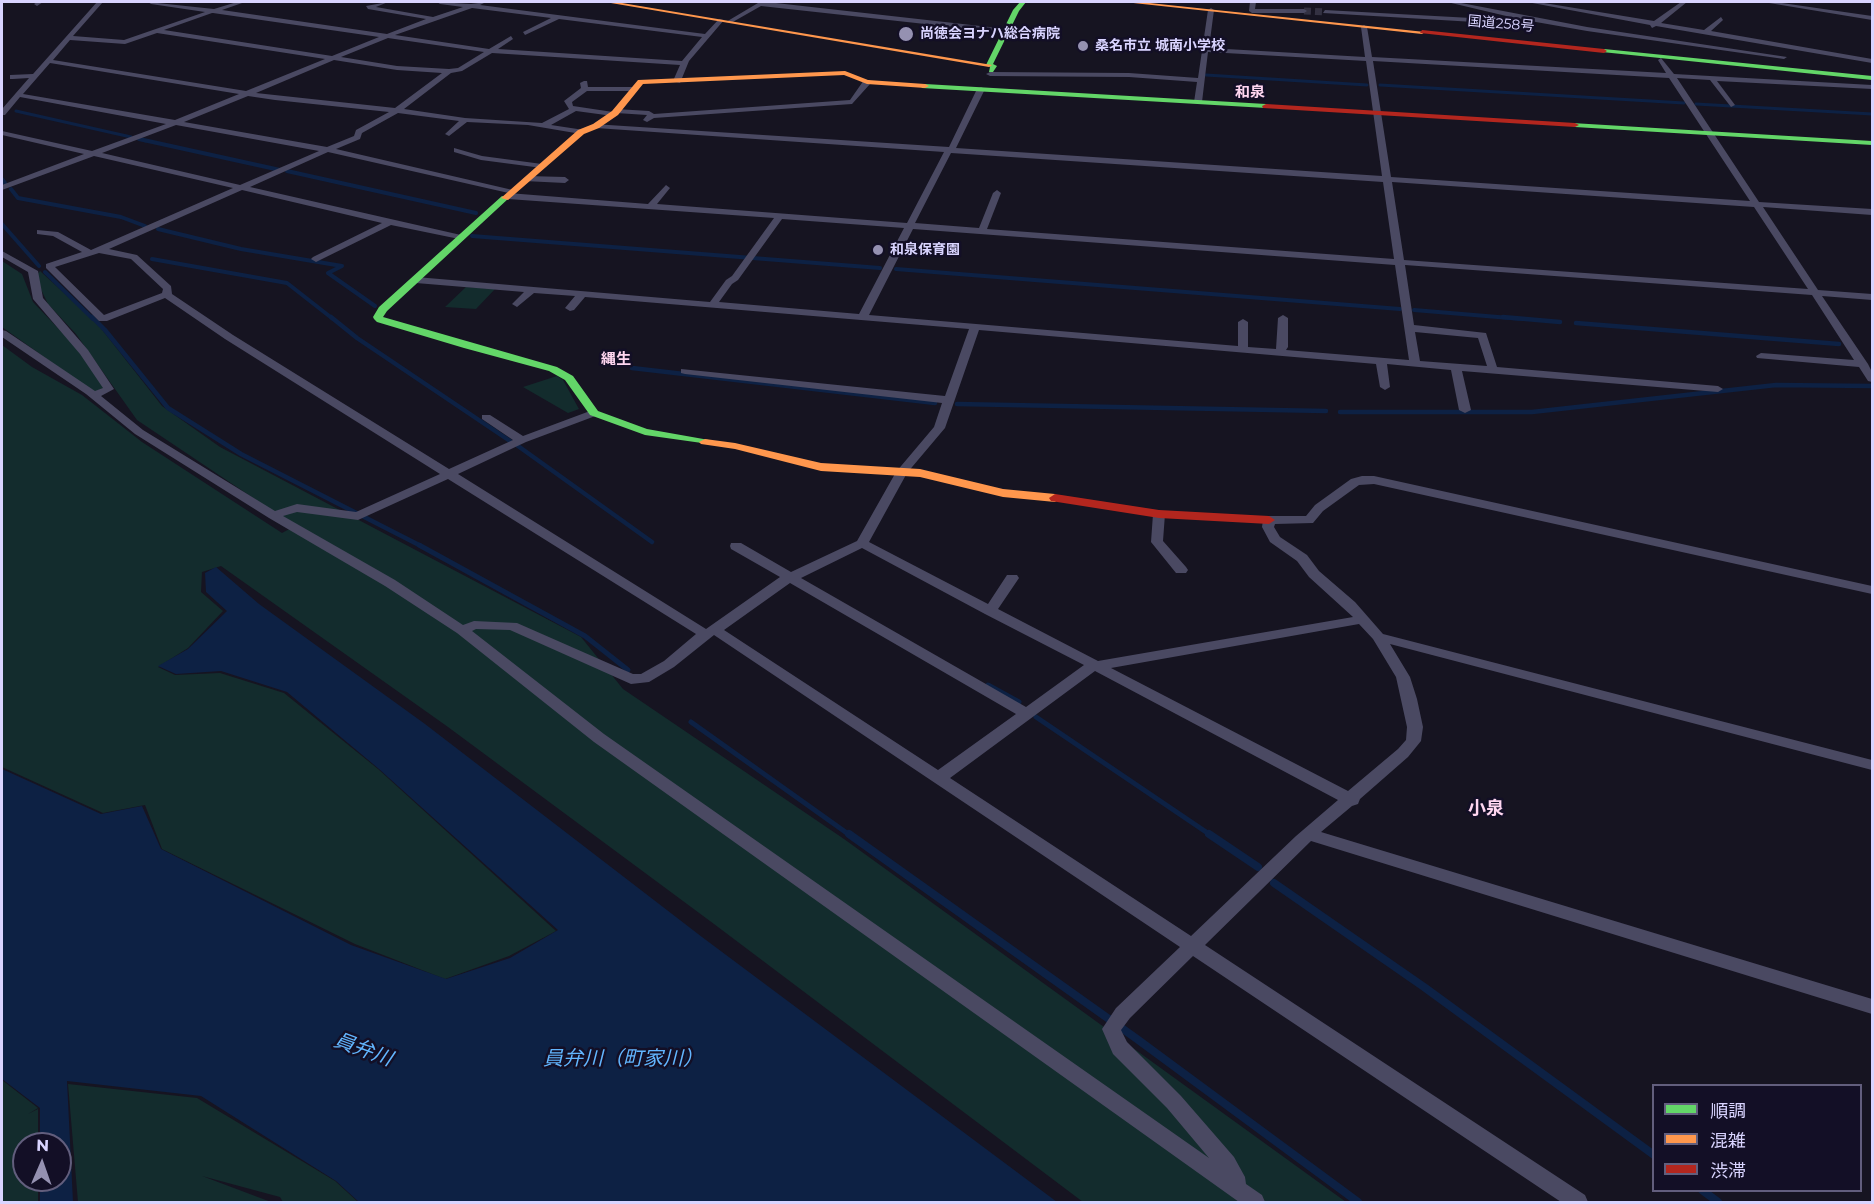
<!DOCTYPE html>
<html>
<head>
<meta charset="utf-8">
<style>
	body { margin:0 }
	#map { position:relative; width:1874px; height:1204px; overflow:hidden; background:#161421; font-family:Montserrat,"Noto Sans JP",sans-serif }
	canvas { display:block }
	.frame { position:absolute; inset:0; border:3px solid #d9d4ff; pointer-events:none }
	.legend { position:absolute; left:1652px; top:1084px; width:210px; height:108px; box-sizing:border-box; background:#130f26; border:2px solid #625e7d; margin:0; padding:8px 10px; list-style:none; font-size:18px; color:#d9d4ff }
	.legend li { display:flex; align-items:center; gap:12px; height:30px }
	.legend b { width:30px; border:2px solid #625e7d }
	.north { position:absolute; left:12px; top:1132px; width:60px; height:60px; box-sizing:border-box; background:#130f26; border:2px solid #625e7d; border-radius:50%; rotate:2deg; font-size:16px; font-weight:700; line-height:24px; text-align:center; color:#d9d4ff }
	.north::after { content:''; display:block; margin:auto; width:21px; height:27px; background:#9591b1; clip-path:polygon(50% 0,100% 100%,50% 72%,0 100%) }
</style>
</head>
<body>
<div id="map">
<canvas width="1874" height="1204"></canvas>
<div class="frame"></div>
<ul class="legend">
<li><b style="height:8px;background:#63d668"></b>順調</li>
<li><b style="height:8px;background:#ff974d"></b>混雑</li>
<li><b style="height:8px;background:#b3261e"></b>渋滞</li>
</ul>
<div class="north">N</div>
</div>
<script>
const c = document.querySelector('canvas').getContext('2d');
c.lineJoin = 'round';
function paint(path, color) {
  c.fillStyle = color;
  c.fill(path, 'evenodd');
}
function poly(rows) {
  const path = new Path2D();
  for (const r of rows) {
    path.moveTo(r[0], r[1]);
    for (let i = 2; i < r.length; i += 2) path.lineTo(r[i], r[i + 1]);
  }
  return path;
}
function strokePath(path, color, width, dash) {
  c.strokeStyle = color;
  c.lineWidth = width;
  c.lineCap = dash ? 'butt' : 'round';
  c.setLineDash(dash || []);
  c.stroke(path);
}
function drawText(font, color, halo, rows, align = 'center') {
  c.font = font + ' Montserrat,"Noto Sans JP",sans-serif';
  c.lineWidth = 5;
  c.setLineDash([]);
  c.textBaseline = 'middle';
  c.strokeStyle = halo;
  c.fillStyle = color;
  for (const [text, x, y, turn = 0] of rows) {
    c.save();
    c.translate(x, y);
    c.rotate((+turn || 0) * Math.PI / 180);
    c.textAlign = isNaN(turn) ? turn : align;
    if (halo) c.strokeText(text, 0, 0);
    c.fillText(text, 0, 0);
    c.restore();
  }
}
paint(poly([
	[2,261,22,274,33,302,73,344,105,388,95,393,2,327],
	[40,271,96,322,162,406,220,447,581,637,623,689,844,839,1346,1202,1083,1202,714,924,448,727,221,566,202,572,201,592,223,611,188,648,158,667,175,675,220,673,284,693,378,769,556,931,509,956,445,979,355,944,162,849,145,805,103,813,2,767,2,345,32,367,82,395,142,442,282,533,295,526,137,420,76,334,48,304,35,277],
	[466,287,495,289,476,309,445,307],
	[557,376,563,380,579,409,568,413,523,387],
	[2,1080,38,1108,28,1114,38,1109,38,1144,24,1144,24,1180,38,1180,38,1202,2,1202],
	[68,1084,197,1098,335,1181,358,1202,283,1202,280,1197,202,1176,271,1202,78,1202]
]), '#132c2d');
paint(poly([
	[216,567,259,604,425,724,702,937,1057,1202,359,1202,336,1181,201,1096,67,1081,73,1202,40,1202,40,1180,60,1180,60,1144,40,1144,40,1108,2,1079,2,769,101,814,142,806,161,849,351,945,446,979,510,958,558,930,379,769,287,692,221,671,176,674,158,666,188,649,227,611,206,592,205,573]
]), '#0d2144');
strokePath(poly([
	[1206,75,1367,85],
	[1380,85,1684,103],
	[1696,104,1872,114],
	[16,111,131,137],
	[139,139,146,141]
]), '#0d2144', 3);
strokePath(poly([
	[139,139,280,170],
	[287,171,476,213],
	[2,179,5,183],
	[11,189,18,198,121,217,145,226],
	[2,224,39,266],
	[158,229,241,249,342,266,328,273,375,306],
	[472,236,880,268],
	[152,259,287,283,333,319],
	[896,269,1400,309],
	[45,272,93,319],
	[1414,310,1522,319]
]), '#0d2144', 4);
strokePath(poly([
	[92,317,105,330,168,408,241,454,421,546],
	[331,317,357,338,510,441],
	[1503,317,1560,322],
	[1576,323,1839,344],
	[632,368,935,403],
	[957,404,1326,411],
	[1340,412,1532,412,1776,385,1872,386],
	[518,446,652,542]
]), '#0d2144', 4.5);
strokePath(poly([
	[419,545,585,636,628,670],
	[988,685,1019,702],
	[1036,717,1212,836],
	[691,722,851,836]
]), '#0d2144', 5);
strokePath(poly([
	[849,834,1137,1039,1358,1202],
	[1209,834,1258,867],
	[1274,883,1424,987,1654,1155],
	[1702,1190,1718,1202]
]), '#0d2144', 8);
strokePath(poly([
	[1304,11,1325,12]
]), '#333142', 7, [7, 4]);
paint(poly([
	[37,2,43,2,37,6,34,4,37,2],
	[97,2,103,2,73,36,124,40,205,12,151,4,148,2,214,9,237,2,245,2,222,10,387,34,426,19,368,9,366,6,388,2,376,7,433,17,463,7,440,4,437,2,471,4,486,2,480,5,705,34,719,19,724,20,689,61,680,83,673,81,680,65,492,53,462,71,451,73,404,109,465,118,542,123,569,109,564,101,581,88,580,83,584,81,587,81,588,87,634,87,638,89,634,91,587,91,572,102,573,106,613,112,616,109,649,111,654,114,850,100,864,80,870,80,870,84,852,104,654,118,647,122,643,120,647,115,616,113,613,116,576,111,551,125,584,130,585,132,581,134,528,125,467,122,449,136,445,134,459,121,398,113,362,133,360,139,336,149,517,191,513,194,328,152,250,187,461,235,464,236,464,240,391,225,316,262,311,259,313,257,382,223,242,190,109,249,137,255,171,286,172,294,233,335,449,469,513,440,482,419,482,415,490,415,523,436,590,411,598,411,598,415,526,442,458,474,706,629,780,577,731,549,730,546,731,543,741,543,791,572,857,541,896,472,934,427,942,403,685,374,681,373,681,369,945,396,969,329,585,297,574,310,570,311,565,308,575,296,534,293,517,307,512,304,524,292,416,283,411,280,416,277,710,302,726,280,732,276,774,218,508,199,504,196,508,193,648,204,666,185,670,188,657,204,907,223,944,152,596,128,592,126,593,124,949,147,977,89,981,87,985,89,956,148,1382,176,1366,61,1208,52,1202,102,1198,104,1194,102,1197,82,1129,77,990,76,986,74,990,72,1129,73,1198,78,1208,10,1211,8,1214,10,1209,48,1365,57,1361,27,1364,25,1367,27,1372,57,1666,73,1658,60,1661,58,1674,74,1872,85,1872,89,1717,81,1735,105,1731,107,1710,80,1677,78,1759,202,1872,209,1872,215,1763,207,1818,290,1872,294,1872,300,1822,296,1868,364,1872,372,1872,382,1868,381,1859,367,1757,358,1756,356,1761,353,1854,360,1812,295,1405,265,1414,325,1486,333,1497,367,1718,386,1723,389,1718,392,1462,371,1471,410,1465,413,1459,410,1451,370,1387,364,1390,387,1385,390,1380,387,1376,364,979,330,945,428,907,473,869,542,988,604,1007,575,1017,575,1019,578,998,609,1098,661,1353,617,1309,577,1297,561,1270,542,1262,527,1263,520,1269,516,1306,516,1315,505,1351,479,1362,476,1374,476,1872,586,1872,594,1374,484,1359,485,1323,511,1313,523,1275,524,1274,527,1280,537,1307,555,1319,571,1355,602,1383,634,1872,760,1872,770,1390,644,1410,677,1417,699,1423,727,1421,741,1408,757,1360,799,1358,804,1352,806,1321,832,1872,999,1872,1014,1311,841,1205,945,1585,1195,1588,1202,1561,1202,1193,956,1130,1018,1121,1030,1127,1042,1181,1096,1234,1157,1245,1177,1246,1184,1262,1195,1265,1202,1239,1202,594,742,457,633,385,586,269,518,135,434,86,394,2,337,2,330,6,331,95,391,103,388,80,354,33,299,28,272,2,257,2,251,38,271,43,298,88,350,114,389,101,396,143,430,275,511,297,504,356,512,440,474,225,339,165,298,107,321,99,321,46,268,46,264,82,252,53,236,37,234,37,230,58,232,91,250,233,188,94,156,2,190,2,185,84,154,2,135,2,131,92,151,166,124,20,97,5,115,2,115,2,109,29,78,13,79,10,79,10,75,33,74,97,2],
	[472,8,551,18,523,32,525,35,559,19,702,37,682,61,498,49,513,39,511,36,489,49,395,35,472,8],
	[212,13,213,13,379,37,332,56,164,30,212,13],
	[157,33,325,59,246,91,53,60,70,40,125,44,157,33],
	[388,38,484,52,458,68,449,69,397,66,341,57,388,38],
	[334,60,397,70,442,73,395,108,256,93,334,60],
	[1373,61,1669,78,1750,201,1391,177,1373,61],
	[50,63,239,94,175,120,23,94,50,63],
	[248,96,275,100,389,112,356,130,354,136,327,147,184,122,248,96],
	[176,125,319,151,240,185,102,153,176,125],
	[951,153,1383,182,1394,259,987,229,1001,193,997,190,993,193,979,228,915,223,951,153],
	[1392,182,1754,207,1808,289,1404,260,1392,182],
	[782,219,904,228,859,314,719,302,732,284,738,280,782,219],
	[913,229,1395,265,1409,360,1286,350,1288,347,1288,318,1283,315,1278,318,1276,349,1248,347,1248,322,1243,319,1238,322,1238,346,869,315,913,229],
	[99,253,131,259,163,289,162,293,104,315,55,267,99,253],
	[1415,332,1478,338,1487,366,1420,361,1415,332],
	[448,479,696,634,664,661,641,674,633,674,517,623,474,621,463,625,395,580,283,516,297,512,358,520,448,479],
	[862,548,985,614,1084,665,1026,707,801,578,862,548],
	[790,583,1016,714,938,770,724,630,790,583],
	[1359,624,1373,639,1396,677,1407,727,1406,740,1398,749,1348,791,1111,668,1359,624],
	[476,629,510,630,631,684,649,682,674,667,714,635,1180,947,1116,1008,1102,1029,1113,1054,1167,1108,1209,1158,604,734,472,631,476,629],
	[1095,671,1338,800,1296,836,1191,936,950,778,1095,671],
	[767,2,1007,29,1010,31,1007,33,761,6,731,23,726,22,758,3,767,2],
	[1250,2,1256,2,1255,9,1304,9,1307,11,1304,13,1252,13,1249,11,1250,2],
	[1447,2,1456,2,1587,27,1787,57,1784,59,1587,31,1519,19,1447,2],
	[1527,2,1538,2,1654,21,1681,2,1687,2,1661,23,1704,30,1721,17,1723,20,1711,31,1872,59,1872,63,1656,26,1652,28,1650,25,1527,2],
	[1763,2,1775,2,1872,16,1872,20,1763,2],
	[1325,10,1508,20,1511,22,1508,24,1323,13,1325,10],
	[454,148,482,156,542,164,546,166,542,168,481,160,454,152,454,148],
	[527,176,565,177,569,180,565,183,524,181,523,179,527,176],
	[1159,510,1165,514,1163,541,1186,567,1188,570,1186,573,1176,573,1151,542,1153,514,1159,510]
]), '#4a4962');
paint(poly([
	[1020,2,1026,2,1019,11,993,64,997,66,993,72,989,72,990,67,986,65,1013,10,1020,2],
	[1604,49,1872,76,1872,80,1602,52,1604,49],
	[925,84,1266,104,1270,106,1266,108,922,88,921,86,925,84],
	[1572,123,1872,141,1872,145,1575,127,1571,125,1572,123],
	[502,196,509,198,387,311,383,317,557,367,573,376,598,411,647,429,709,440,711,442,709,444,645,435,590,415,565,380,549,371,464,348,377,322,374,319,373,317,379,307,502,196]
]), '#63d668');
paint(poly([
	[605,2,616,2,992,65,989,67,605,2],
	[1124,2,1140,2,1425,32,1422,34,1124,2],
	[845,71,868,80,925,84,929,86,925,88,867,84,844,75,643,84,618,115,599,128,584,134,508,200,501,198,578,130,593,124,612,111,638,80,845,71],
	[705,439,735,443,821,463,920,469,1003,489,1055,494,1061,498,1055,502,1003,497,920,477,821,471,735,449,701,444,699,442,705,439]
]), '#ff974d');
paint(poly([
	[1422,30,1604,49,1607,51,1604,53,1420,33,1422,30],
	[1266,104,1575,123,1579,125,1575,127,1263,108,1262,106,1266,104],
	[1055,494,1159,510,1269,516,1275,520,1269,524,1159,518,1051,501,1049,498,1055,494]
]), '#b3261e');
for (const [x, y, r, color] of [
	[906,34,8,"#9591b1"],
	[1083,46,6,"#9591b1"],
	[878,250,6,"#9591b1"]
]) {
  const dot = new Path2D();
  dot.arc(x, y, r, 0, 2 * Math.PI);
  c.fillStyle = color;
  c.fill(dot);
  strokePath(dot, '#130f26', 2);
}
drawText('14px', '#d9d4ff', '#130f26', [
	["国道258号",1501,24,5]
]);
drawText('bold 14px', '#d9d4ff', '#130f26', [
	["尚徳会ヨナハ総合病院",920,34],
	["桑名市立 城南小学校",1095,46],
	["和泉保育園",890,250]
], 'left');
drawText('bold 15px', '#ffd6f0', '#130f26', [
	["和泉",1250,93],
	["縄生",616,360]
]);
drawText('bold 18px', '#ffd6f0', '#130f26', [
	["小泉",1486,809]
]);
drawText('italic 20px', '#62b6ff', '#130f26', [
	["員弁川",363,1050,20],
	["員弁川（町家川）",623,1059]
]);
</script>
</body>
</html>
